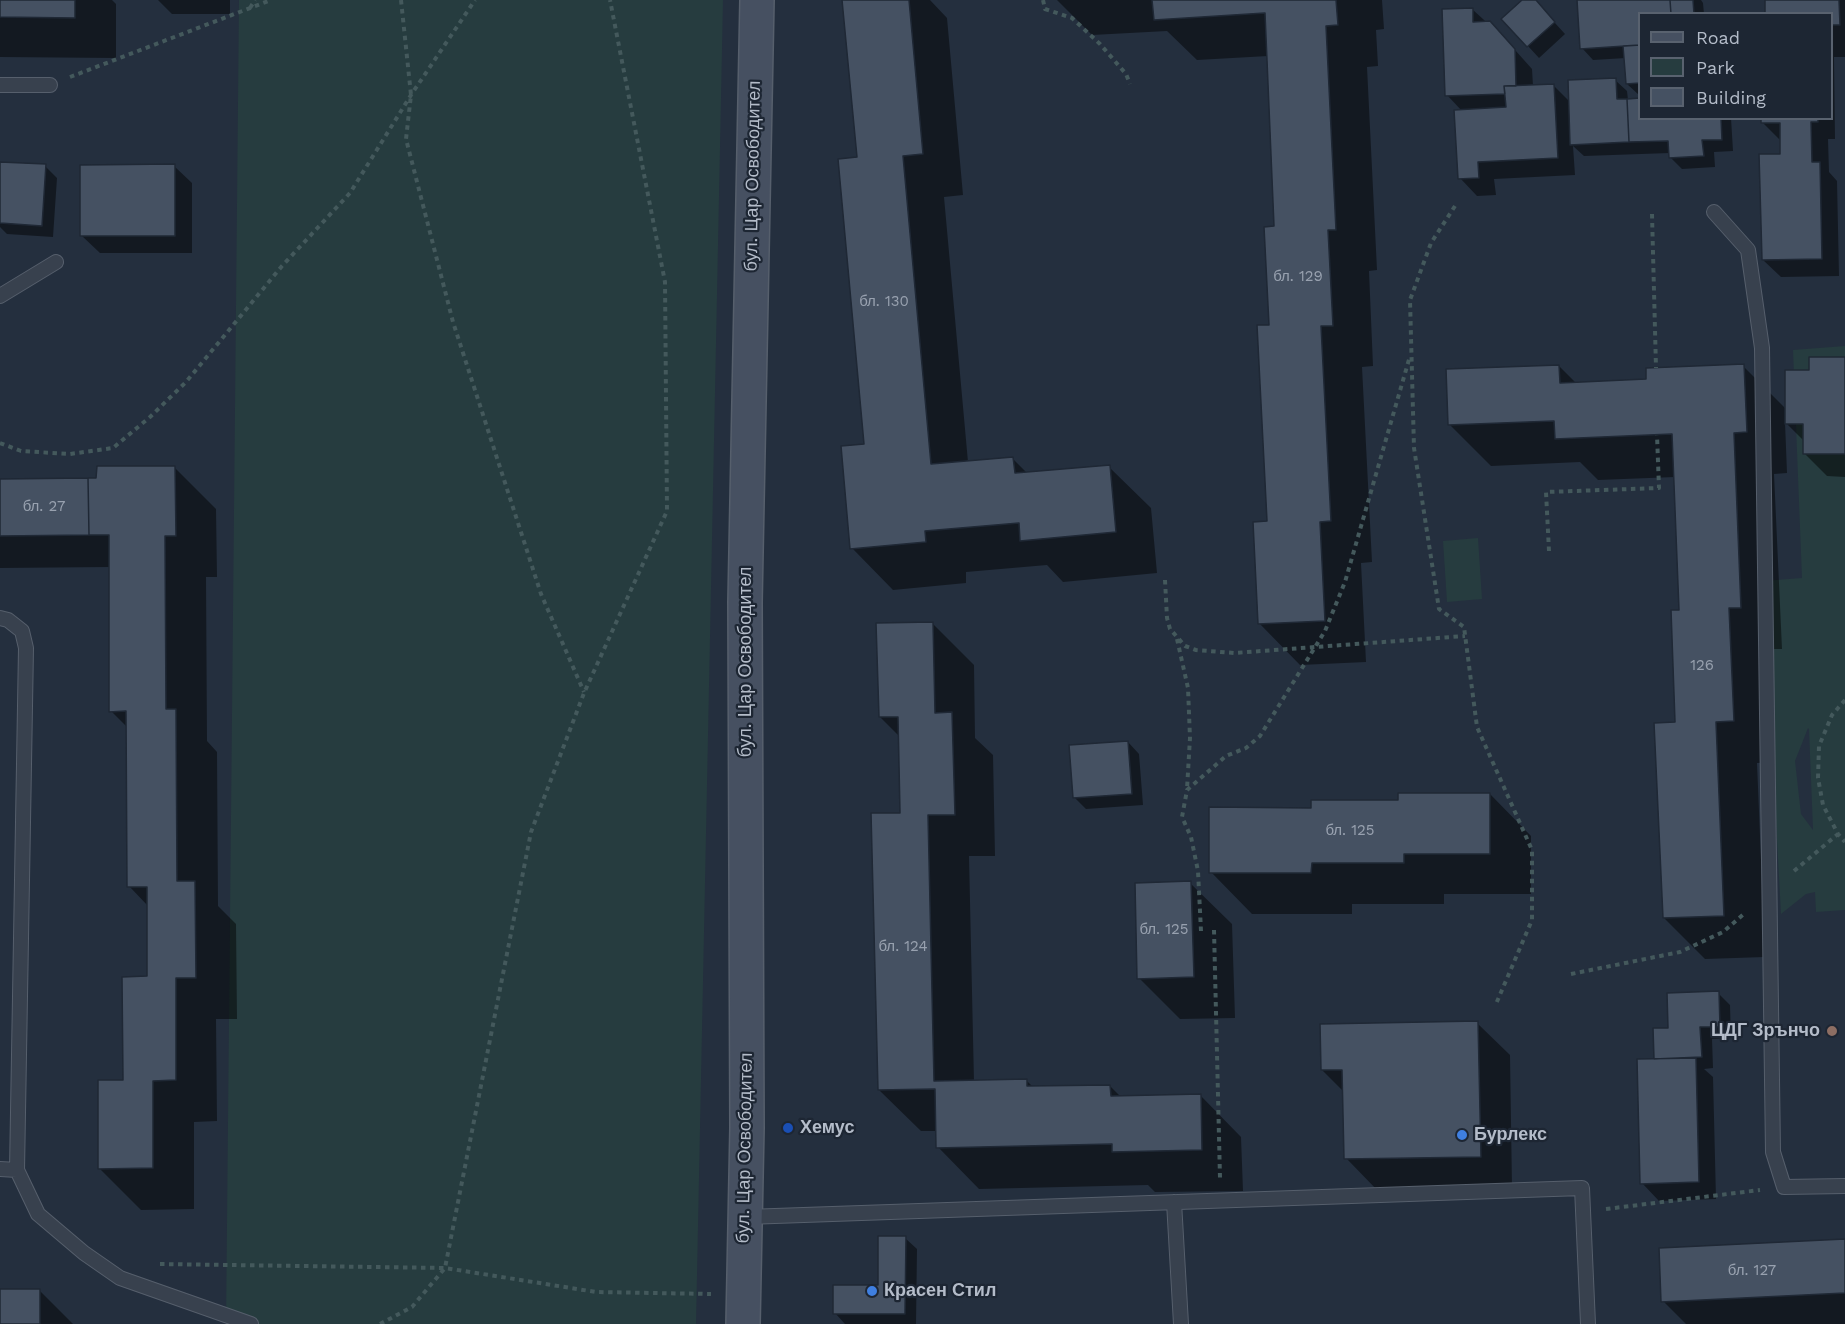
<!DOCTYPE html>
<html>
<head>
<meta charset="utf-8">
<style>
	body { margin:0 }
	#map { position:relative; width:1845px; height:1324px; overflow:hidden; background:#242f3e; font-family:"Work Sans",sans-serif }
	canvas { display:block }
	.legend { position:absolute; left:1638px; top:12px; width:195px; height:108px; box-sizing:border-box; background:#1d2633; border:2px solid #59626f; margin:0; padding:8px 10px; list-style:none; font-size:18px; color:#b4bcc9 }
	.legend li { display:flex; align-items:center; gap:12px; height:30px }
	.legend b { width:30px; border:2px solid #59626f }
</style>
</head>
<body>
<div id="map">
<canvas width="1845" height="1324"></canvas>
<ul class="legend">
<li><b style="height:8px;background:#465061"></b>Road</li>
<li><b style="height:16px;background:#263c3f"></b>Park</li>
<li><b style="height:16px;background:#455162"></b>Building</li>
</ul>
</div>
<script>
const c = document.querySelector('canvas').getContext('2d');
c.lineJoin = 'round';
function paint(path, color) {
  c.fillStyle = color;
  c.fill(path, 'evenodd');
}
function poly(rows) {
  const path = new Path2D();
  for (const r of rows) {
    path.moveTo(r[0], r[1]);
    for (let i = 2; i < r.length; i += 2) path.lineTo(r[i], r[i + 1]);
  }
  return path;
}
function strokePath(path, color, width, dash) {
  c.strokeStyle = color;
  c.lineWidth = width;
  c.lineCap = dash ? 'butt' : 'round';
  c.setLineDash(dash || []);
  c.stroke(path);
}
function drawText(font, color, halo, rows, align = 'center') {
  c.font = font + ' "Work Sans",sans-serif';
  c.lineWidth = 4.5;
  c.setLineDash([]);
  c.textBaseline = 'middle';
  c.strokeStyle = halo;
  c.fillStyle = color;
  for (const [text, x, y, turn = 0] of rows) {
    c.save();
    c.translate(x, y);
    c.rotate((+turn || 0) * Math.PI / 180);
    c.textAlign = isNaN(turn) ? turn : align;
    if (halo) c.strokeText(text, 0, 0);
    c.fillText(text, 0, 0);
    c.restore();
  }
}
paint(poly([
	[239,0,723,0,696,1324,226,1324],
	[1845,346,1845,910,1816,912,1815,892,1806,894,1781,914,1763,581,1802,578,1793,350],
	[1808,728,1809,729,1813,830,1801,814,1795,761],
	[1478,538,1482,599,1447,602,1443,541]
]), '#263c3f');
paint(poly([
	[0,0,112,0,116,4,116,58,0,57],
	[158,0,230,0,230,14,172,14],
	[844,0,930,0,947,18,963,195,944,197,968,462,1012,458,1028,474,1109,467,1151,508,1157,573,1063,582,1047,565,966,572,966,583,893,590,852,548,866,446,858,158],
	[1057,0,1382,0,1384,29,1376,30,1378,66,1367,67,1377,270,1369,271,1373,366,1362,367,1372,562,1361,563,1366,662,1300,665,1259,623,1269,522,1270,326,1276,228,1268,56,1197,60,1167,31,1092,35],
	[1524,0,1534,0,1565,34,1539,58,1528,46],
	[1578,0,1701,0,1703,3,1704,14,1640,14,1639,95,1627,84,1626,58,1593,60,1582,48],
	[1766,0,1845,0,1845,57,1834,57,1835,139,1828,139,1829,172,1837,181,1839,276,1781,277,1763,260,1782,155,1780,140,1763,123,1763,118,1832,118,1832,14],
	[1472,9,1507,41,1532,69,1533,86,1553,85,1570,102,1615,80,1627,91,1628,100,1640,118,1731,118,1733,151,1714,152,1715,167,1682,169,1670,157,1670,153,1584,156,1573,146,1575,175,1494,179,1496,195,1477,196,1460,178,1462,111,1447,95],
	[0,163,45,166,57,178,53,237,7,234,0,227],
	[174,166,192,183,192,253,100,253,82,236],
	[1845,358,1845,477,1827,476,1804,453,1804,441,1785,422,1787,473,1774,474,1782,649,1770,649,1775,762,1757,763,1765,957,1705,959,1664,918,1677,724,1681,611,1675,477,1598,480,1580,462,1491,466,1450,425,1559,366,1576,383,1648,381,1743,366,1787,410,1811,371],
	[175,468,216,509,217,577,206,577,207,741,217,752,218,906,236,924,237,1019,216,1019,217,1121,194,1122,194,1209,141,1210,99,1168,125,1081,149,978,148,906,129,886,128,728,111,711,110,567,0,568,0,481,89,480],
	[932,623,974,665,975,738,993,755,995,856,969,856,974,1082,1027,1081,1034,1088,1110,1086,1121,1097,1200,1095,1241,1137,1243,1191,1155,1192,1148,1185,979,1189,938,1147,937,1131,921,1131,879,1090,901,814,899,736,880,717],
	[1128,742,1139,754,1143,805,1086,809,1074,797],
	[1490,794,1531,836,1531,894,1444,894,1444,904,1352,904,1352,914,1252,914,1211,872,1313,809],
	[1190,883,1232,924,1235,1018,1180,1019,1139,978],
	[1718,993,1730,1005,1731,1038,1712,1039,1713,1068,1704,1069,1713,1077,1716,1199,1659,1201,1642,1183,1656,1061],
	[1477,1023,1510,1055,1512,1188,1378,1191,1346,1158,1344,1092,1322,1070],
	[905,1238,917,1249,916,1324,845,1324,835,1313,879,1287],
	[1845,1241,1845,1324,1686,1324,1663,1301],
	[39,1290,73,1324,0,1324,0,1291]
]), '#0007');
const building = poly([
	[0,0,75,0,75,18,0,17,0,0],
	[842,0,909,0,923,154,903,156,931,464,1013,457,1015,473,1110,465,1116,532,1020,541,1019,523,925,531,926,542,850,549,841,446,864,444,838,159,857,157,842,0],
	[1152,0,1336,0,1338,25,1326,26,1336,230,1328,230,1333,326,1321,326,1331,521,1320,522,1325,621,1258,624,1253,522,1267,521,1257,325,1269,325,1264,227,1274,226,1265,13,1154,20,1152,0],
	[1522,0,1536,0,1555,22,1527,47,1501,19,1522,0],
	[1577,0,1670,0,1671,14,1640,14,1640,45,1580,49,1577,0],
	[1670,0,1693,0,1694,14,1671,14,1670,0],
	[1765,0,1839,0,1840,25,1832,25,1832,14,1765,14,1765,0],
	[1473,8,1473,22,1490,21,1515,49,1516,86,1504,86,1505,94,1445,96,1442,9,1473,8],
	[1640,45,1640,83,1626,84,1623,46,1640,45],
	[1616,78,1617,99,1627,99,1629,142,1570,145,1568,80,1616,78],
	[1554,84,1558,158,1478,162,1479,178,1458,179,1454,110,1506,107,1504,86,1554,84],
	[1640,98,1640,118,1721,118,1722,140,1702,140,1704,156,1669,158,1668,141,1629,142,1627,99,1640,98],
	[1761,118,1818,118,1818,122,1811,122,1812,162,1820,162,1822,259,1762,260,1759,154,1780,154,1780,123,1761,123,1761,118],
	[0,162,46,164,42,226,0,223,0,162],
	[175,164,175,236,80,236,80,165,175,164],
	[1809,357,1845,357,1845,454,1803,454,1803,424,1785,424,1785,370,1809,370,1809,357],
	[1744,364,1747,432,1734,433,1741,608,1729,608,1734,721,1716,722,1724,916,1663,918,1654,723,1675,722,1671,610,1679,610,1672,434,1555,439,1554,421,1448,425,1446,369,1559,365,1560,383,1646,379,1646,368,1744,364],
	[97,466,175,466,176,536,165,536,166,709,176,709,177,881,195,881,196,978,176,978,176,1080,153,1081,153,1168,98,1169,98,1080,123,1080,122,977,147,976,147,887,127,887,126,711,109,712,109,535,89,535,88,478,96,478,97,466],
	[88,478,89,535,0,536,0,479,88,478],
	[933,622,935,713,952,712,955,815,928,815,934,1081,1027,1079,1027,1086,1110,1085,1111,1096,1201,1094,1202,1150,1112,1152,1112,1144,936,1148,935,1089,878,1090,871,813,900,813,898,717,879,717,876,623,933,622],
	[1128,741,1132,794,1073,798,1069,745,1128,741],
	[1398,793,1490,793,1490,854,1404,854,1404,863,1312,863,1311,873,1209,873,1209,807,1311,808,1311,800,1398,800,1398,793],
	[1191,881,1194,977,1137,979,1135,883,1191,881],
	[1719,991,1720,1027,1700,1027,1702,1057,1654,1059,1653,1028,1668,1028,1667,993,1719,991],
	[1478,1021,1481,1157,1344,1159,1342,1070,1321,1070,1320,1024,1478,1021],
	[1696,1058,1699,1182,1640,1184,1637,1059,1696,1058],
	[878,1236,906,1236,905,1314,833,1314,833,1285,878,1285,878,1236],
	[1845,1239,1845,1293,1661,1302,1659,1248,1845,1239],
	[0,1289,40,1289,40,1324,0,1324,0,1289]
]);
paint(building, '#455162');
strokePath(building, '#1f2835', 1.5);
const service = poly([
	[0,85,50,85],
	[1714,212,1748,250,1762,348,1773,1152,1784,1187,1845,1186],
	[0,296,56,262],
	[0,618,8,620,22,631,26,648,17,1170,38,1214,84,1253,120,1278,251,1324],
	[0,1169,17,1170],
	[1174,1202,1181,1324],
	[746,1217,1582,1188,1588,1324]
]);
const secondary = poly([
	[743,1324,747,1128,745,602,757,0]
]);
strokePath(service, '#565f6c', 16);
strokePath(secondary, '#565f6c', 36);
strokePath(poly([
	[401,0,411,95,406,139,453,322,541,594,584,692],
	[1043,0,1045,9,1072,18,1100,44,1126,74,1130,84],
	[250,8,255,0],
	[70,77,271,0],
	[1455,206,1431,243,1410,300,1414,448,1439,609,1464,627,1477,727,1532,850,1532,920,1496,1004],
	[1652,214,1656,368],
	[0,443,21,451,70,454,113,448,150,417,186,382,282,266,350,193,411,95,475,0],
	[1549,551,1546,492,1659,488,1657,435],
	[1165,580,1167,618,1170,629,1185,646,1196,650,1234,653,1465,636],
	[1177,639,1188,688,1190,738,1187,789],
	[1845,700,1832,715,1819,746,1818,778,1823,805,1838,834,1845,842],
	[1794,871,1838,834],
	[1214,930,1220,1178],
	[1201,931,1198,871,1191,837,1182,817,1187,790,1226,756,1246,748,1260,736,1325,631,1345,582,1410,356],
	[1571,974,1680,952,1723,932,1745,913],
	[1606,1209,1760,1190],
	[160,1264,445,1268,596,1292,711,1294],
	[380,1324,412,1307,445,1268,531,832,584,693,667,511,665,282,610,0]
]), '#44595c', 4, [4.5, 4.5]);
strokePath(service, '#38414e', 14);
strokePath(secondary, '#465061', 33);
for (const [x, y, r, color] of [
	[1832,1031,6,"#8d6e63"],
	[788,1128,6,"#1a4fb4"],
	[1462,1135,6,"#3f7fe0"],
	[872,1291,6,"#3f7fe0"]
]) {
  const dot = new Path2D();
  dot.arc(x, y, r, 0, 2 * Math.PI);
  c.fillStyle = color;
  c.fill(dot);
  strokePath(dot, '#1d2633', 2);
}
drawText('15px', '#98a1af', null, [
	["бл. 129",1298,277],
	["бл. 130",884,302],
	["бл. 27",44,507],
	["126",1702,666],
	["бл. 125",1350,831],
	["бл. 125",1164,930],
	["бл. 124",903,947],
	["бл. 127",1752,1271]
]);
drawText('18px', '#b4bcc9', '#1d2633', [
	["бул. Цар Освободител",753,176,-89],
	["бул. Цар Освободител",746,662,-90],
	["бул. Цар Освободител",745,1148,-89]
]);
drawText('bold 18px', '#b4bcc9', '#1d2633', [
	["ЦДГ Зрънчо",1820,1031,"right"],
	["Хемус",800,1128],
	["Бурлекс",1474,1135],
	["Красен Стил",884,1291]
], 'left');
</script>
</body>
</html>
